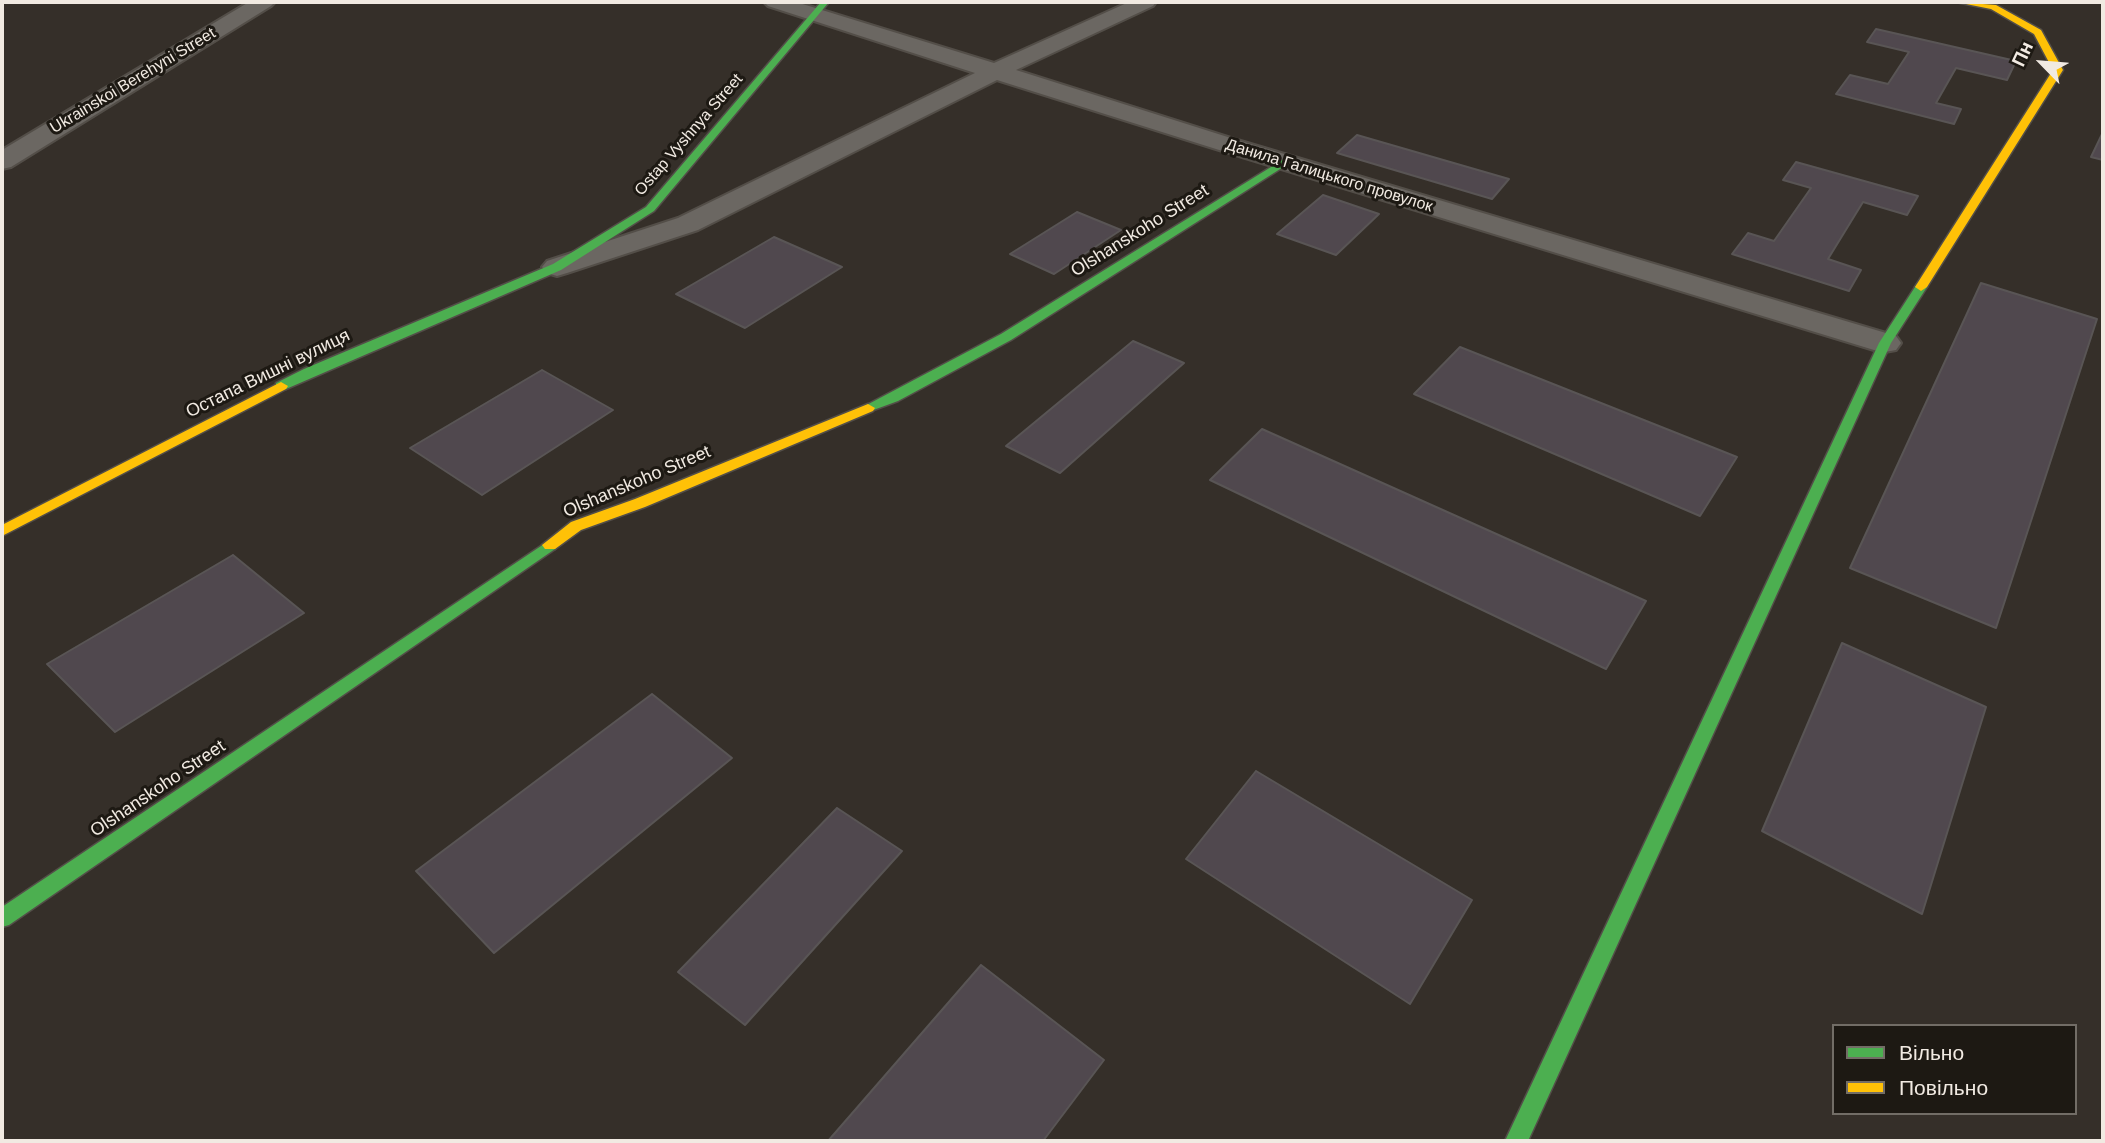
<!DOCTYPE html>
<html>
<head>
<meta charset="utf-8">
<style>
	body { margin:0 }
	#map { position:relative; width:2105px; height:1143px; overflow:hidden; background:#352f29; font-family:Helvetica,sans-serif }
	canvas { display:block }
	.frame { position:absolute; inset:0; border:4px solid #f1eae2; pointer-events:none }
	.legend { position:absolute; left:1832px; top:1024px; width:245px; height:91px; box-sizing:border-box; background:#1d1913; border:2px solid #726d66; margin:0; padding:9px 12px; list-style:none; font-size:21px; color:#f1eae2 }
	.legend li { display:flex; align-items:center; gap:14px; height:35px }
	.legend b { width:35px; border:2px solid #726d66 }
	.north { position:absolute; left:2007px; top:28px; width:70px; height:70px; -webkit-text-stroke:5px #1d1913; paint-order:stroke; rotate:295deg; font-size:19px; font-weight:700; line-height:28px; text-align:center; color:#f1eae2 }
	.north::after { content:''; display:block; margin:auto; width:24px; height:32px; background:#f1eae2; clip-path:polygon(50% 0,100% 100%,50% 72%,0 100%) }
</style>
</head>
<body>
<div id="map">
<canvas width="2105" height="1143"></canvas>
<div class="frame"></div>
<ul class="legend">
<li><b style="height:9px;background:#4caf50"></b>Вільно</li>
<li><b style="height:9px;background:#ffc107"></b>Повільно</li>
</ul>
<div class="north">Пн</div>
</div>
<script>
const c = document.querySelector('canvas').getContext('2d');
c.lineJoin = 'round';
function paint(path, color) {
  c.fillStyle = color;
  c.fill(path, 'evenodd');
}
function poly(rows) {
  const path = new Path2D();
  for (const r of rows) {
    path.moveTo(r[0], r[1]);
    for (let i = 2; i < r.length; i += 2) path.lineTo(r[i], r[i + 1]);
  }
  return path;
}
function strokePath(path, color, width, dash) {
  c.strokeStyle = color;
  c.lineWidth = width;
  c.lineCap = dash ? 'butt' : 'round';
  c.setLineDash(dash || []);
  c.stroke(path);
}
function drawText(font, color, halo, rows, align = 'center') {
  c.font = font + ' Helvetica,sans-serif';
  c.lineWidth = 6;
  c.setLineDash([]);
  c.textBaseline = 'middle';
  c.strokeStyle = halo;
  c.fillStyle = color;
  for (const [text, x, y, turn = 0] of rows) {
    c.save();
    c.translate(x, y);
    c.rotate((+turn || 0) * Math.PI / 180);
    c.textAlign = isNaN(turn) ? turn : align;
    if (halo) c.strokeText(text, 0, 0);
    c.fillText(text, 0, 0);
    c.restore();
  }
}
const building = poly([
	[1876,29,2016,61,2007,80,1956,68,1936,103,1961,109,1954,124,1836,94,1850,75,1888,84,1909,52,1867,42,1876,29],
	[2103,132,2103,160,2091,157,2103,132],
	[1357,135,1509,179,1492,199,1337,153,1357,135],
	[1796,162,1918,196,1907,215,1863,202,1828,259,1861,270,1849,291,1732,254,1748,233,1774,241,1811,188,1783,180,1796,162],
	[1323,195,1379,214,1336,255,1277,234,1323,195],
	[1077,212,1121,230,1054,274,1010,254,1077,212],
	[774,237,842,267,745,328,676,294,774,237],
	[1981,283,2097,319,1996,628,1850,568,1981,283],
	[1133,341,1184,363,1060,473,1006,446,1133,341],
	[1460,347,1737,457,1700,516,1414,394,1460,347],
	[542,370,613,410,482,495,410,448,542,370],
	[1262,429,1646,601,1606,669,1210,480,1262,429],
	[233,555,304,613,115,732,47,664,233,555],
	[1842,643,1986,707,1922,914,1762,831,1842,643],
	[652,694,732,758,494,953,416,871,652,694],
	[1256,771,1472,900,1410,1004,1186,859,1256,771],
	[837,808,902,851,745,1025,678,972,837,808],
	[981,965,1104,1060,1043,1141,828,1141,981,965]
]);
paint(building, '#50484e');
strokePath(building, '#595555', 2);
const street = poly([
	[249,2,275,2,271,6,11,167,2,169,2,150,249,2],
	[764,2,796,2,994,63,1129,2,1156,2,1153,6,1016,70,1234,139,1896,336,1901,343,1896,350,1885,352,1874,350,1216,149,997,80,698,230,567,273,557,276,547,273,542,267,547,261,678,218,975,73,768,6,764,2]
]);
const fast = poly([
	[821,2,829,2,654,211,561,270,286,389,276,389,276,383,304,369,553,264,646,207,821,2],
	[1284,159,1289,162,1288,164,1011,340,898,401,868,412,861,408,1001,334,1284,159],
	[1921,283,1927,287,1891,343,1528,1141,1505,1141,1879,343,1917,284,1921,283],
	[550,540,555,541,558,545,555,549,9,925,2,927,2,907,550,540]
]);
const slow = poly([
	[1956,2,1996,5,2041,30,2063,70,1927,287,1921,291,1915,287,2053,70,2034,34,1991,9,1956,2],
	[281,382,288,386,286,389,2,536,2,525,281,382],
	[868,404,875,408,873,411,645,507,581,530,555,549,545,549,542,545,571,522,635,499,868,404]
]);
strokePath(street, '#534e48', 4);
strokePath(fast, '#534e48', 3);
strokePath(slow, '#534e48', 3);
paint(street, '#6b6762');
paint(fast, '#4caf50');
paint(slow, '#ffc107');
drawText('16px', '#f1eae2', '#1d1913', [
	["Ukrainskoi Berehyni Street",133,81,-31],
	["Ostap Vyshnya Street",689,135,-49],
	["Данила Галицького провулок",1329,176,17]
]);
drawText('18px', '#f1eae2', '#1d1913', [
	["Olshanskoho Street",1140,231,-32],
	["Остапа Вишні вулиця",268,374,-26],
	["Olshanskoho Street",637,482,-23],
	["Olshanskoho Street",158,789,-34]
]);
</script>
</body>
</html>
